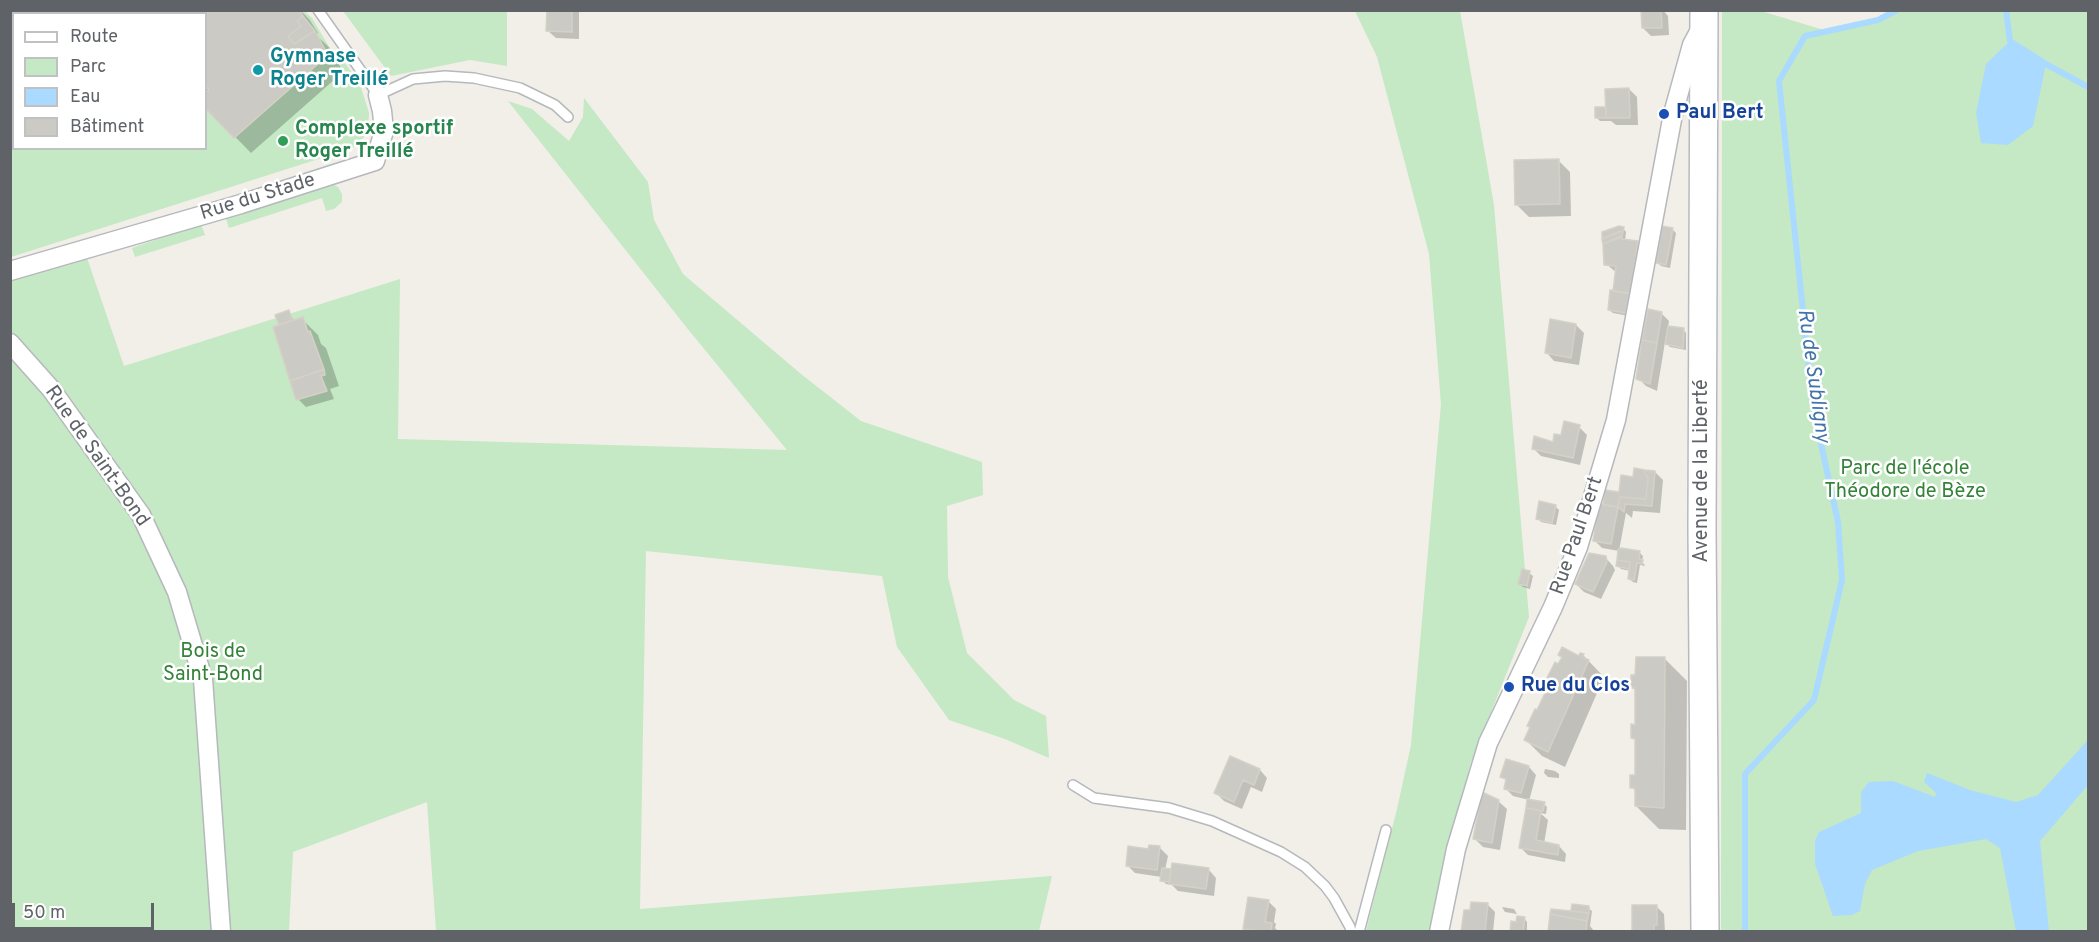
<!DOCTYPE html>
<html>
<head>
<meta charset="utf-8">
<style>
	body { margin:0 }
	#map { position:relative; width:2099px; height:942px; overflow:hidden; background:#f1efe8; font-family:Overpass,sans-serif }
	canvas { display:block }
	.frame { position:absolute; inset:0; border:12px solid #5f6368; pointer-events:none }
	.legend { position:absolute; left:12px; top:12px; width:195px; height:138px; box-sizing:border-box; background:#fff; border:2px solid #bfc1c3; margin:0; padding:8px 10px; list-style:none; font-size:18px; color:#5f6368 }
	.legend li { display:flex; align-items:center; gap:12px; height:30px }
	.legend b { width:30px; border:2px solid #bfc1c3 }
	.scale { position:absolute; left:12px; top:903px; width:142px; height:27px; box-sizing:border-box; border:3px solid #5f6368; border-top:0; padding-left:8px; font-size:18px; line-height:21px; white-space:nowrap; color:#5f6368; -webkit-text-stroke:4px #fff; paint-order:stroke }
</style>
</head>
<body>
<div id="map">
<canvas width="2099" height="942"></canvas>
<div class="frame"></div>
<ul class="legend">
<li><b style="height:8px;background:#fff"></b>Route</li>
<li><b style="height:16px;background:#c5e8c5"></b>Parc</li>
<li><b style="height:16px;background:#aadaff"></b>Eau</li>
<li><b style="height:16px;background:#cccac5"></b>Bâtiment</li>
</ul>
<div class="scale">50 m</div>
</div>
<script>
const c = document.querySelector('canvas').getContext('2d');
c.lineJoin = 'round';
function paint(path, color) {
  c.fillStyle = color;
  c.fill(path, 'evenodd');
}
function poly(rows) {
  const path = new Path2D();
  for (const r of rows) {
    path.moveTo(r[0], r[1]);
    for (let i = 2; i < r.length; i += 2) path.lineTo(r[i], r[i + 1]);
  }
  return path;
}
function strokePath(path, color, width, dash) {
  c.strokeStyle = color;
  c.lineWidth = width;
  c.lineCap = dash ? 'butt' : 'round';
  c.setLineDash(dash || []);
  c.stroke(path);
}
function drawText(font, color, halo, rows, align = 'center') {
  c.font = font + ' Overpass,sans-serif';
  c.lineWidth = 5;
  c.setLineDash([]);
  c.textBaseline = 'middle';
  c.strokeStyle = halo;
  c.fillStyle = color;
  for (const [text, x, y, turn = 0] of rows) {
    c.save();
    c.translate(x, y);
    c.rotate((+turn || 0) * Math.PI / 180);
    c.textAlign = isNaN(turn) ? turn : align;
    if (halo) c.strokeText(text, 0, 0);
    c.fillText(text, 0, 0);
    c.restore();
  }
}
paint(poly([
	[10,11,304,11,312,18,332,52,340,56,360,84,369,113,368,133,353,148,11,257],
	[14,14,206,14,206,148,14,148],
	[343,11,507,11,507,66,470,60,391,76],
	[1355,11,1460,11,1494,205,1529,617,1470,765,1429,931,1366,931,1397,809,1411,745,1441,404,1429,254,1377,57],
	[1722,11,1761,11,1827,31,1878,20,1899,11,2088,11,2088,931,1721,932],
	[584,98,648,182,654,220,683,274,801,374,861,421,982,462,983,495,947,506,948,577,967,653,1014,700,1046,716,1049,758,1005,739,949,720,897,647,882,576,646,551,640,909,1052,876,1039,931,436,931,427,802,293,852,289,931,11,932,11,280,87,258,124,366,400,279,398,439,787,450,687,328,508,101,532,109,569,141,583,117],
	[330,183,338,187,342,194,342,202,334,209,326,211,322,198,229,228,225,216],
	[201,224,205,235,135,257,132,248]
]), '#c5e8c5');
paint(poly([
	[2010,41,2046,64,2033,126,2008,145,1981,143,1976,113,1986,64],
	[2088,740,2088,785,2040,841,2049,931,2016,931,2000,848,1986,839,1918,851,1872,870,1865,884,1860,911,1852,915,1833,916,1815,864,1815,841,1819,832,1861,813,1861,792,1869,782,1893,781,1935,797,1936,793,1924,782,1927,773,1970,790,2016,802,2038,795]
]), '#aadaff');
paint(poly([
	[196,10,300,10,309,19,318,33,316,34,318,37,331,49,343,72,251,153,206,107,206,14],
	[548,10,579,10,579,39,556,38,548,31],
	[1643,10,1663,10,1668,16,1669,35,1651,36,1643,28],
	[1629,89,1637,97,1638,125,1616,125,1611,121,1600,121,1597,118],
	[1558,160,1570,172,1571,216,1529,217,1517,205],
	[1623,228,1626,232,1625,241,1637,242,1645,250,1629,316,1613,313,1609,310,1618,293,1617,273,1606,264],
	[1672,229,1676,233,1670,268,1661,266,1658,263],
	[289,312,294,321,302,319,318,335,321,344,326,348,339,386,330,389,334,399,306,407,298,399,280,324],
	[1661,313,1669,321,1668,327,1683,329,1686,333,1686,350,1670,347,1665,342,1657,391,1646,386,1638,378],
	[1576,325,1584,333,1579,365,1554,361,1547,353],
	[1579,427,1587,435,1580,465,1541,456,1533,448,1554,444],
	[1655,472,1663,480,1660,513,1633,511,1632,518,1626,513,1619,551,1602,548,1594,540,1604,507,1634,478],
	[1555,506,1559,510,1556,525,1541,522,1538,518],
	[1639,552,1643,556,1642,561,1645,566,1640,565,1637,583,1633,582,1629,579,1631,571,1621,569,1618,565],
	[1605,557,1613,566,1615,570,1601,599,1584,592,1576,584],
	[1529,573,1533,576,1530,589,1523,587,1520,584],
	[1583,655,1604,677,1565,767,1542,756,1526,740,1538,712],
	[1664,658,1687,681,1686,830,1659,829,1636,806,1636,792,1632,787,1637,776,1637,742,1632,737,1637,726,1637,692,1633,688],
	[1231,758,1260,770,1267,778,1262,792,1251,787,1242,809,1224,801,1216,793],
	[1529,767,1536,775,1529,801,1544,804,1547,807,1546,814,1540,813,1548,820,1544,844,1559,846,1566,854,1565,862,1528,855,1520,847,1529,800,1513,796,1505,788,1507,781,1502,776],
	[1545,769,1555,771,1559,774,1559,778,1548,777,1544,773],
	[1498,801,1507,809,1500,850,1483,847,1475,839],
	[1160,848,1168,856,1165,870,1172,873,1209,870,1216,878,1214,896,1178,891,1172,885,1166,884,1162,880,1162,877,1135,873,1127,865,1149,851],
	[1268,901,1276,909,1274,922,1276,924,1275,928,1279,932,1248,932,1245,928],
	[1487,904,1495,912,1493,932,1463,932,1472,912],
	[1573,906,1588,908,1592,911,1590,926,1595,932,1550,932,1573,913],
	[1502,907,1514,909,1517,914,1505,912],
	[1657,907,1664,914,1665,932,1634,932],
	[1524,918,1527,922,1527,932,1511,932]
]), '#0003');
strokePath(poly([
	[2006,10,2010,41,2046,64,2088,87],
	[1745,932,1745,774,1814,700,1842,580,1838,522,1813,407,1779,81,1805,36,1878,20,1897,10]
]), '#aadaff', 6);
const building = poly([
	[112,10,186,10,188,14,113,14,112,10],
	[194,10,299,10,303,16,297,21,301,26,288,36,294,44,315,31,328,55,234,138,206,109,206,92,209,90,206,86,206,14,190,14,194,10],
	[547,10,572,10,572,32,546,31,547,10],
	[1641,10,1661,10,1662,28,1642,28,1641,10],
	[303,16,315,31,294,44,288,36,301,26,297,21,303,16],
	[1629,88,1630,118,1606,118,1605,89,1629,88],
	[1595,107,1606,107,1606,118,1595,118,1595,107],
	[1559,159,1560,204,1515,205,1514,160,1559,159],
	[1619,226,1624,227,1623,231,1602,239,1602,232,1619,226],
	[1662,226,1673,228,1666,265,1656,263,1662,226],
	[1620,231,1623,231,1622,237,1603,244,1602,239,1620,231],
	[1620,236,1622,237,1622,239,1638,241,1631,294,1613,291,1616,266,1604,265,1603,244,1620,236],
	[1610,290,1629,293,1626,313,1608,310,1610,290],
	[1648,309,1662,312,1657,343,1642,340,1648,309],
	[289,310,292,320,279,325,275,315,289,310],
	[303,317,308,332,310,331,324,369,290,381,273,327,303,317],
	[1550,319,1576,324,1571,358,1545,353,1550,319],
	[1668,326,1684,328,1683,348,1665,344,1668,326],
	[1642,340,1657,343,1650,384,1636,379,1642,340],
	[324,369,325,375,321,376,327,391,296,400,290,381,324,369],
	[1564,421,1580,425,1573,458,1532,449,1534,436,1553,442,1554,434,1561,435,1564,421],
	[1634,468,1645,470,1645,474,1648,478,1646,499,1620,497,1618,507,1603,505,1605,490,1619,492,1621,475,1633,477,1634,468],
	[1645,470,1655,471,1652,506,1625,504,1624,512,1618,507,1620,497,1646,499,1648,478,1645,474,1645,470],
	[1539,501,1556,505,1552,523,1536,519,1539,501],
	[1599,504,1618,507,1611,544,1593,541,1599,504],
	[1621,548,1640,551,1639,559,1643,560,1642,564,1637,563,1634,580,1628,579,1630,562,1617,560,1618,550,1621,548],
	[1589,553,1606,556,1607,562,1593,592,1575,584,1589,553],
	[1617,560,1630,562,1629,569,1616,566,1617,560],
	[1522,569,1530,571,1527,586,1518,584,1522,569],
	[1562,647,1579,656,1580,653,1584,654,1582,657,1589,660,1548,752,1524,740,1530,727,1527,726,1535,709,1537,710,1551,680,1547,678,1555,662,1558,664,1562,657,1558,655,1562,647],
	[1636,657,1665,657,1664,808,1635,806,1635,788,1630,788,1630,775,1635,775,1635,739,1631,738,1631,724,1635,725,1635,688,1631,688,1631,675,1635,675,1636,657],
	[1230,756,1260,769,1254,785,1243,780,1234,802,1214,793,1230,756],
	[1506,759,1529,766,1521,793,1504,789,1506,779,1500,777,1506,759],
	[1482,792,1499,800,1492,843,1473,839,1482,792],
	[1527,799,1545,802,1543,811,1526,808,1527,799],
	[1526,808,1541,811,1536,840,1559,845,1558,855,1519,848,1526,808],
	[1149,845,1160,846,1157,870,1126,866,1128,846,1148,849,1149,845],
	[1172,863,1209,868,1206,889,1169,884,1172,863],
	[1162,868,1171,869,1169,882,1160,881,1162,868],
	[1248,897,1269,900,1265,922,1272,923,1271,932,1243,929,1248,897],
	[1471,902,1488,903,1485,932,1461,932,1464,910,1470,910,1471,902],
	[1572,904,1589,906,1589,913,1571,911,1572,904],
	[1632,905,1657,905,1657,925,1654,925,1654,932,1632,932,1632,905],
	[1551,909,1589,913,1587,921,1550,914,1551,909],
	[1550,914,1587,921,1586,932,1548,932,1550,914],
	[1517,916,1525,917,1523,932,1510,932,1511,921,1516,922,1517,916]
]);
paint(building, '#cccac5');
strokePath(building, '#d6d1c6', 1.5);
const service = poly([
	[318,10,378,95,413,79,445,76,474,78,520,88,555,105,568,117],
	[1073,785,1094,798,1169,808,1212,821,1281,852,1305,867,1325,886,1334,898,1350,927,1351,932],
	[1359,932,1386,830]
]);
const minor = poly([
	[10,271,241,204,375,161,384,131,382,111,378,95],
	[10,343,51,389,141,515,177,592,203,679,221,932],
	[1439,932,1456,849,1488,743,1553,607,1578,547,1616,420,1673,114,1692,45,1700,30]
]);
const secondary = poly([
	[1704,10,1702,528,1705,932]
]);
strokePath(service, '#b5b8bc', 12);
strokePath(minor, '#b5b8bc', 21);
strokePath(secondary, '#b6babf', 30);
strokePath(service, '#fff', 9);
strokePath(minor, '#fff', 18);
strokePath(secondary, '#fff', 27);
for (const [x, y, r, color] of [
	[258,70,6,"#0f9aa8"],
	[1664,114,6,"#1a4fb4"],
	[283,141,6,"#2e9e5b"],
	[1509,687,6,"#1a4fb4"]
]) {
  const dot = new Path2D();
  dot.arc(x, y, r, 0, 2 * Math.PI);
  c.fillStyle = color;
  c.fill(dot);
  strokePath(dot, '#fff', 2);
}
drawText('bold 20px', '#0d838f', '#fff', [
	["Gymnase",270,58],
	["Roger Treillé",270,81]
], 'left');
drawText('bold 20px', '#164399', '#fff', [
	["Paul Bert",1676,114],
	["Rue du Clos",1521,687]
], 'left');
drawText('bold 20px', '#27864d', '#fff', [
	["Complexe sportif",295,130],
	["Roger Treillé",295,153]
], 'left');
drawText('20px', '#5f6368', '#fff', [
	["Rue du Stade",258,198,-17],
	["Rue de Saint-Bond",96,457,55],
	["Avenue de la Liberté",1703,471,-90],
	["Rue Paul Bert",1578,536,-71]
]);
drawText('20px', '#348238', '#fff', [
	["Parc de l'école",1905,470],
	["Théodore de Bèze",1905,493],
	["Bois de",213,653],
	["Saint-Bond",213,676]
]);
drawText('italic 21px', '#4174aa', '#fff', [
	["Ru de Subligny",1812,376,82]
]);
</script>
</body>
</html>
